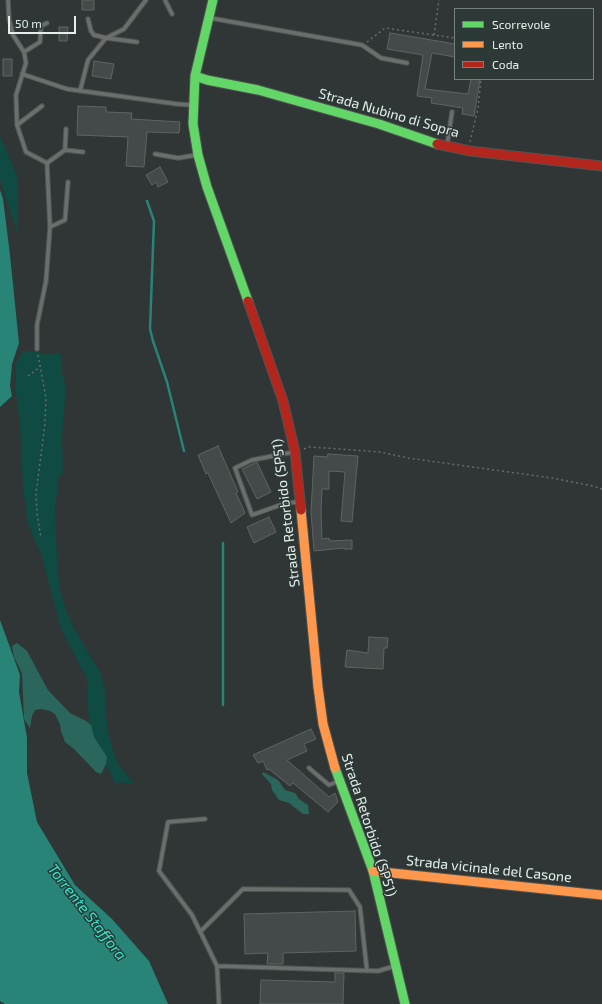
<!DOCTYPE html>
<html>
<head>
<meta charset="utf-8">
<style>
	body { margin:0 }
	#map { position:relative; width:602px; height:1004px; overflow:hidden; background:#2f3635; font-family:"Exo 2",sans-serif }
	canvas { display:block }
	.legend { position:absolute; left:454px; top:8px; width:140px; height:72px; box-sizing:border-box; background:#2c3936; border:1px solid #76817f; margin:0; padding:5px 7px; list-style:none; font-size:12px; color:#e6eeec }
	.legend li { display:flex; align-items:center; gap:8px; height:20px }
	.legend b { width:20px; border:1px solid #76817f }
	.scale { position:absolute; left:8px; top:16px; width:68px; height:18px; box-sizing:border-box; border:2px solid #e6eeec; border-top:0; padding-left:5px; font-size:12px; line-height:14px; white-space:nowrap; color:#e6eeec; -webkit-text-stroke:3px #2c3936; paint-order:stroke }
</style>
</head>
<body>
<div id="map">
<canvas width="602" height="1004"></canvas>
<ul class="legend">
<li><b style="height:5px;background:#63d668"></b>Scorrevole</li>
<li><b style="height:5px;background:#ff974d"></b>Lento</li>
<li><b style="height:5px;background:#b3261e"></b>Coda</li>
</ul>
<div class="scale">50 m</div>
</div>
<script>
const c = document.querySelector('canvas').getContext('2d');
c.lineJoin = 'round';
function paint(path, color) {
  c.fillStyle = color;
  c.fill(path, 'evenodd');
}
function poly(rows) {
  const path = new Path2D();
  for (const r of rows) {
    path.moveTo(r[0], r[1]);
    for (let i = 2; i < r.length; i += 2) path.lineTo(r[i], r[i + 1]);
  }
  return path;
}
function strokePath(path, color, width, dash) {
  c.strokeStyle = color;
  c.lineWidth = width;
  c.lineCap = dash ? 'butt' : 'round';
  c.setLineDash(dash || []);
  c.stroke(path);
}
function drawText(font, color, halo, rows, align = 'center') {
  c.font = font + ' "Exo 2",sans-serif';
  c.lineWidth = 3;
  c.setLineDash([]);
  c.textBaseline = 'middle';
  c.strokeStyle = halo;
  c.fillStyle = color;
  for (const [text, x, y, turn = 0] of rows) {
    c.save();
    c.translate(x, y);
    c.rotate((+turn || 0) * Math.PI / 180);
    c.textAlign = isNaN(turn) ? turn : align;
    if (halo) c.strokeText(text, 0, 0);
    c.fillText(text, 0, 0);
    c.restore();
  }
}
paint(poly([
	[0,136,18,178,18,235,0,180],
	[23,351,33,351,47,355,53,353,61,354,62,373,65,385,65,397,62,439,63,475,59,474,55,509,57,559,60,591,66,610,74,628,100,672,105,691,106,716,109,736,114,754,119,765,134,784,118,782,115,784,89,726,87,679,61,629,42,557,28,524,23,488,20,424,16,393,16,363]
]), '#0f4b43');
paint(poly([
	[17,643,27,651,48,690,70,713,86,721,91,725,94,737,107,757,106,764,101,774,96,772,74,749,65,742,61,731,60,724,55,714,50,711,41,709,35,710,32,716,30,728,24,719,22,673,14,657,12,646],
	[263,772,278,780,285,790,295,793,299,799,308,805,309,814,303,814,289,803,279,800,272,790,271,784,262,774]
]), '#2b665d');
paint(poly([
	[0,190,3,199,10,255,19,343,12,364,10,386,12,396,0,407],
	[0,620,20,675,19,692,27,738,27,773,37,822,75,885,112,919,149,961,168,1004,5,1004,0,1001]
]), '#278477');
strokePath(poly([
	[147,201,154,221,150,329,153,341,167,382,184,451],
	[223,543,223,705]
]), '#278477', 2.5);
const building = poly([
	[82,0,94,0,94,10,82,10,82,0],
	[59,27,68,27,67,41,59,41,59,27],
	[390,33,455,44,455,57,432,53,425,89,468,94,471,79,480,79,474,116,462,114,463,108,431,103,432,98,417,96,423,55,387,49,390,33],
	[3,59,12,59,12,76,3,76,3,59],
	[94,61,114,64,111,79,92,76,94,61],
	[78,106,106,107,106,112,132,113,131,119,180,122,179,133,147,132,144,167,126,166,128,137,77,135,78,106],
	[160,167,168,182,158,187,156,182,152,185,146,175,160,167],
	[218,446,238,492,236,493,245,513,231,523,208,473,206,474,198,455,218,446],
	[328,454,358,456,352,522,341,521,345,472,329,471,329,489,322,489,321,513,322,539,329,538,330,541,352,540,352,549,344,549,344,548,314,551,311,512,314,456,327,457,328,454],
	[257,462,271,492,257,499,242,469,257,462],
	[269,517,276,532,254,543,247,527,269,517],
	[369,637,388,638,387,648,384,648,383,669,345,667,347,650,368,653,369,637],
	[311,729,316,739,304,744,307,751,287,760,329,797,335,793,338,802,328,812,293,783,290,786,269,769,267,770,263,761,258,763,253,755,311,729],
	[355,911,356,951,283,953,283,964,267,964,268,953,245,954,244,914,355,911],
	[335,973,344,973,343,1004,260,1004,261,980,335,982,335,973]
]);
paint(building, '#444a49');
strokePath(building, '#5f6463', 1);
const lane = poly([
	[8,0,9,19,13,35,24,52,26,63,16,95,17,125,26,152,47,163,50,227,46,281,37,325,37,349],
	[165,0,172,14],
	[210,18,362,45,381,58,407,63],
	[88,19,91,31,94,35,106,38,124,29,146,0],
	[24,52,40,42,41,26,47,23],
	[22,74,67,89,177,104,191,105],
	[80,91,88,60,106,38,137,42],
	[17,125,42,106],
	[447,146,452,112],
	[65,150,83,152],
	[155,154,178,158,197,155],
	[47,163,65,150,66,129],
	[50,227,65,220,68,182],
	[294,452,252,460,235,468,252,515,286,503,299,502],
	[309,768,329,785,339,781],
	[205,819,168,822,159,871,192,915,217,966,219,1004],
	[200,932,243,889,349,890,360,907,367,971],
	[217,966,378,971,395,966]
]);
const fast = poly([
	[213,0,195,76,193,124,198,155,207,187,248,301],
	[195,76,207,80,258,90,379,124,437,144],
	[335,768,373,871,405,1004]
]);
const slow = poly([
	[301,510,318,687,323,724,335,768],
	[373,871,602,895]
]);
const jam = poly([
	[437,144,470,151,602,166],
	[248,301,283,401,295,452,301,510]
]);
strokePath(lane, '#4d5452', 5.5);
strokePath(fast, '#4d5452', 11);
strokePath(slow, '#4d5452', 11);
strokePath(jam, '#4d5452', 11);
strokePath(poly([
	[434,35,439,0],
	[367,42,385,28,455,38],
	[470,142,478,108,481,79],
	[38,355,46,398,45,424,36,493,37,514,41,538],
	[28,376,40,367],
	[304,449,309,447,326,448,380,452,408,458,552,478,593,486,602,489]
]), '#676d6c', 1.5, [2, 3]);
strokePath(lane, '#6a6e6d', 3.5);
strokePath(fast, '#63d668', 9);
strokePath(slow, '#ff974d', 9);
strokePath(jam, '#b3261e', 9);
drawText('14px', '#e6eeec', '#2c3936', [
	["Strada Nubino di Sopra",389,113,16],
	["Strada Retorbido (SP51)",286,513,-97],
	["Strada Retorbido (SP51)",369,825,72],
	["Strada vicinale del Casone",489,869,6]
]);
drawText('italic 15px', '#2aecd2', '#2c3936', [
	["Torrente Staffora",87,912,52]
]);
</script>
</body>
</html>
